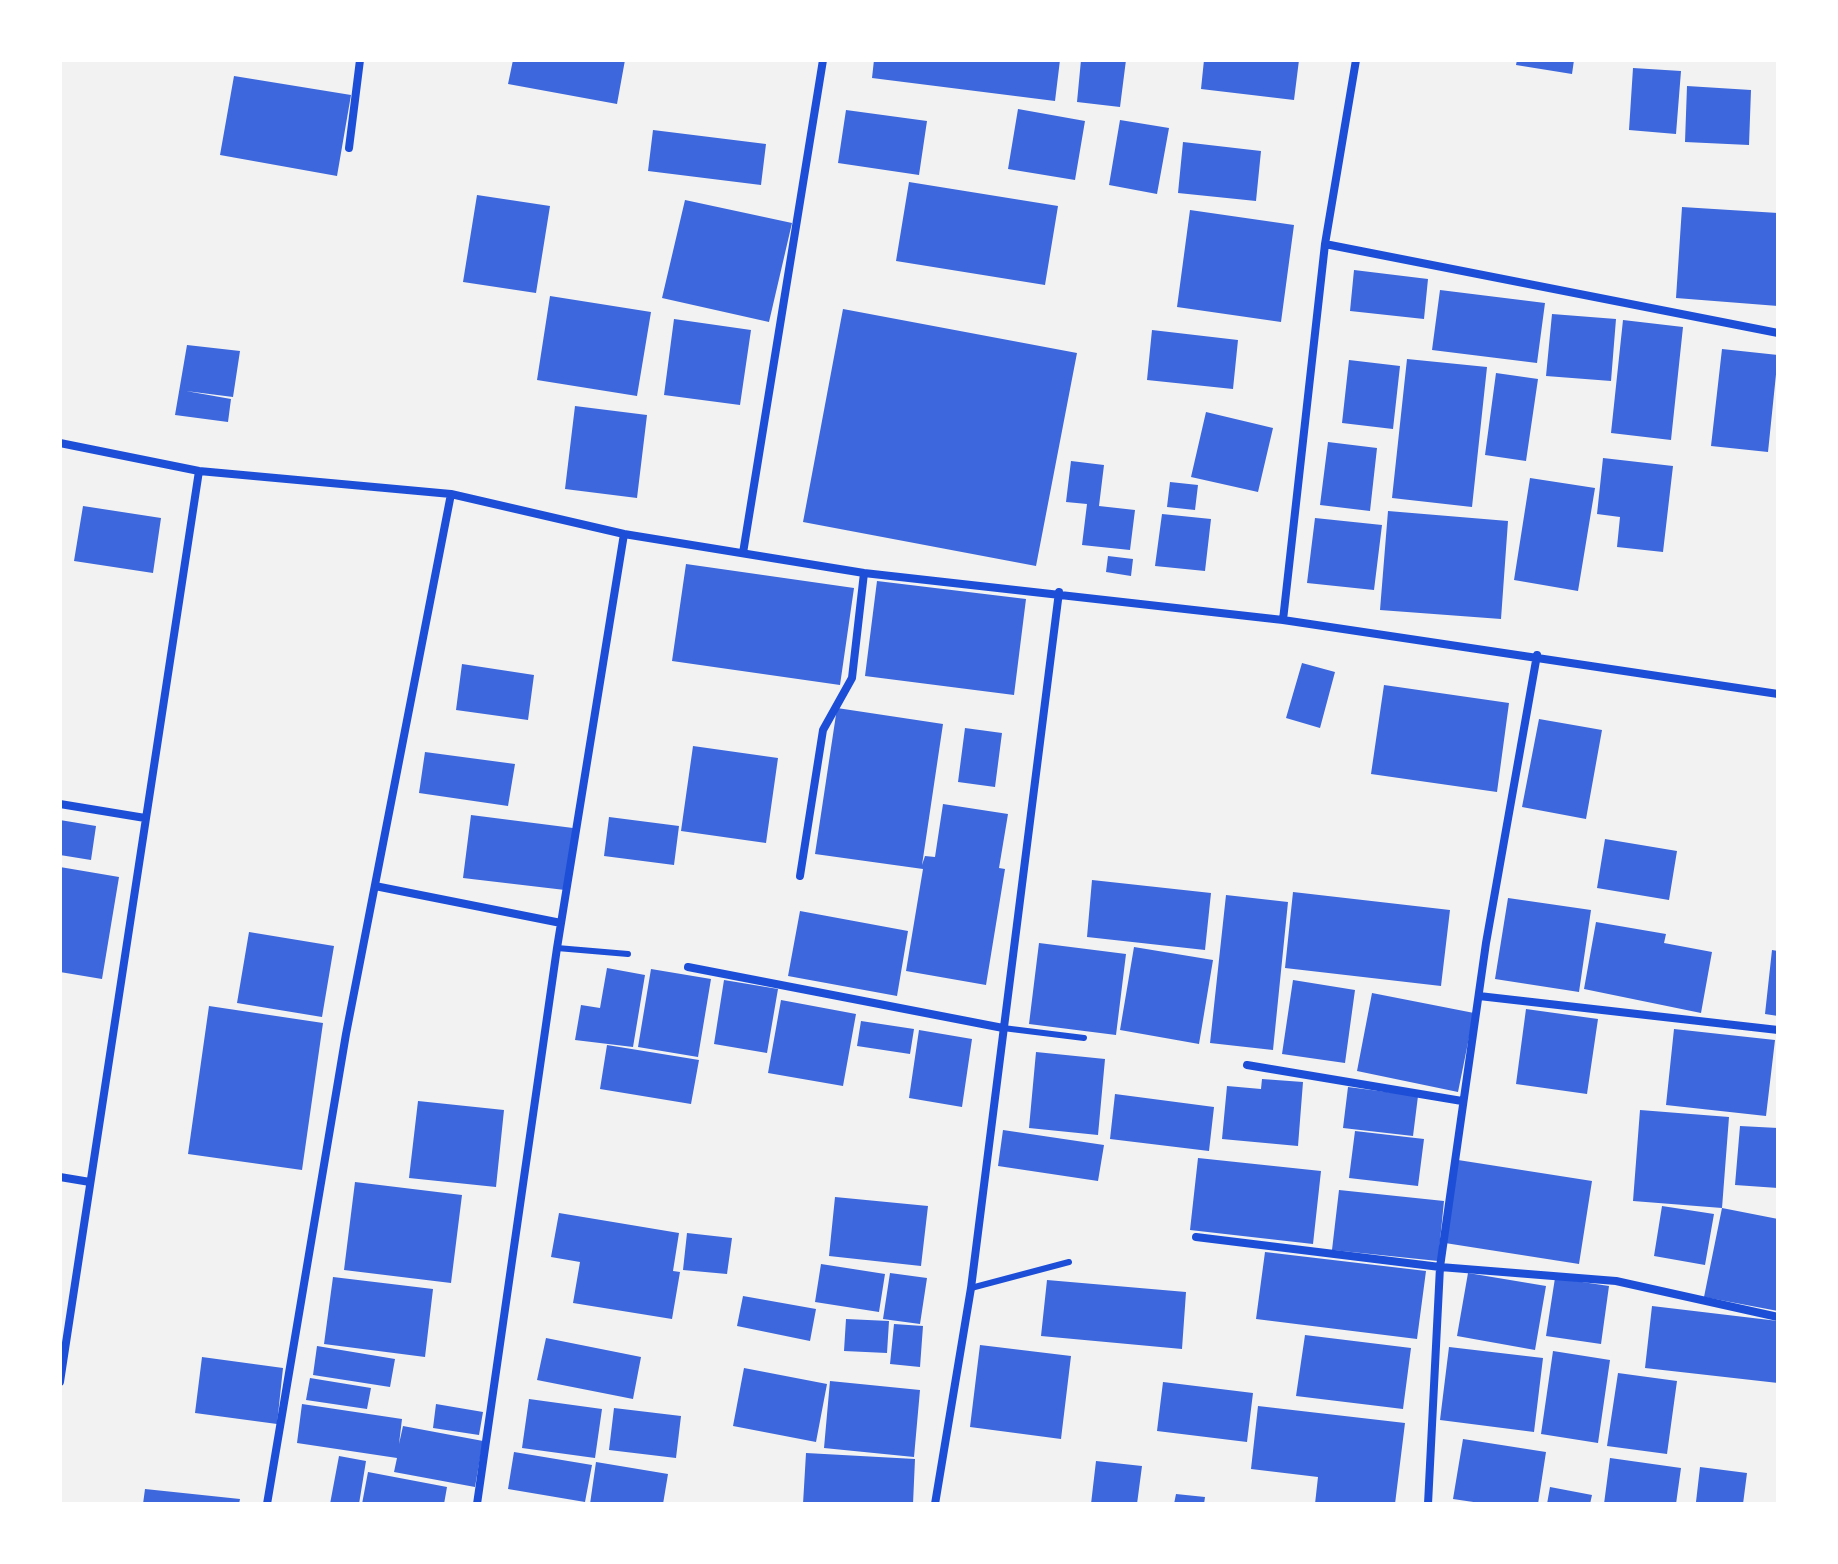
<!DOCTYPE html>
<html>
<head>
<meta charset="utf-8">
<style>
	body { margin:0 }
	#map { position:relative; width:1838px; height:1564px; overflow:hidden; background:#f2f2f2; font-family:"Work Sans",sans-serif }
	canvas { display:block }
	.frame { position:absolute; inset:0; border:62px solid #fff; pointer-events:none }
</style>
</head>
<body>
<div id="map">
<canvas width="1838" height="1564"></canvas>
<div class="frame"></div>
</div>
<script>
const c = document.querySelector('canvas').getContext('2d');
c.lineJoin = 'round';
function paint(path, color) {
  c.fillStyle = color;
  c.fill(path, 'evenodd');
}
function poly(rows) {
  const path = new Path2D();
  for (const r of rows) {
    path.moveTo(r[0], r[1]);
    for (let i = 2; i < r.length; i += 2) path.lineTo(r[i], r[i + 1]);
  }
  return path;
}
function strokePath(path, color, width, dash) {
  c.strokeStyle = color;
  c.lineWidth = width;
  c.lineCap = dash ? 'butt' : 'round';
  c.setLineDash(dash || []);
  c.stroke(path);
}
paint(poly([
	[513,60,625,60,617,104,508,84],
	[874,60,1060,60,1055,101,872,78],
	[1081,60,1126,60,1120,107,1077,102],
	[1204,60,1299,60,1294,100,1201,89],
	[1517,60,1574,60,1572,74,1516,65],
	[1633,68,1681,71,1676,134,1629,130],
	[234,76,351,95,337,176,220,155],
	[1687,86,1751,90,1749,145,1685,142],
	[1018,109,1085,121,1075,180,1008,169],
	[846,110,927,121,919,175,838,163],
	[1120,120,1169,128,1157,194,1109,185],
	[653,130,766,144,761,185,648,171],
	[1183,142,1261,151,1256,201,1178,193],
	[909,182,1058,206,1045,285,896,261],
	[477,195,550,206,536,293,463,282],
	[685,200,792,223,769,322,662,298],
	[1682,207,1778,213,1778,306,1676,298],
	[1190,210,1294,225,1281,322,1177,307],
	[1354,270,1428,279,1424,319,1350,311],
	[1440,290,1545,303,1537,363,1432,350],
	[550,296,651,312,637,396,537,380],
	[843,309,1077,353,1036,566,803,522],
	[1552,314,1616,319,1611,381,1546,376],
	[674,319,751,330,740,405,664,395],
	[1623,320,1683,327,1671,440,1611,433],
	[1152,330,1238,340,1233,389,1147,380],
	[187,345,240,351,233,397,186,391,231,399,228,422,175,415],
	[1722,349,1778,355,1768,452,1711,446],
	[1407,359,1487,367,1472,507,1392,498],
	[1349,360,1400,366,1393,429,1342,423],
	[1496,373,1538,379,1526,461,1485,455],
	[575,406,647,415,637,498,565,489],
	[1206,412,1273,428,1258,492,1191,477],
	[1328,442,1377,448,1370,511,1320,505],
	[1603,458,1673,466,1663,552,1617,547,1620,517,1597,514],
	[1071,461,1104,465,1099,506,1135,510,1130,550,1082,545,1087,504,1066,502],
	[1530,478,1595,488,1578,591,1514,580],
	[1170,482,1198,485,1195,510,1167,507],
	[83,506,161,518,153,573,74,561],
	[1388,511,1508,521,1501,619,1380,610],
	[1162,514,1211,519,1205,571,1155,566],
	[1315,518,1382,525,1374,590,1307,583],
	[1108,556,1133,559,1131,576,1106,572],
	[686,564,854,588,840,685,672,661],
	[877,581,1026,599,1014,695,865,676],
	[1302,663,1335,672,1320,728,1286,718],
	[462,664,534,675,528,720,456,710],
	[1384,685,1509,703,1497,792,1371,774],
	[837,708,943,724,922,865,925,856,935,857,943,804,1008,814,999,868,1005,869,986,985,906,971,923,869,815,854],
	[1539,719,1602,730,1586,819,1522,807],
	[965,728,1002,733,995,787,958,782],
	[693,746,778,758,766,843,681,831],
	[425,752,515,764,508,806,419,793],
	[471,815,573,828,565,890,463,878],
	[609,817,679,826,674,865,604,856],
	[60,820,96,826,91,860,60,855],
	[1605,839,1677,851,1669,900,1597,888],
	[60,867,119,877,102,979,60,972],
	[1092,880,1211,893,1205,950,1087,937],
	[1293,892,1450,910,1441,986,1285,968],
	[1226,895,1288,902,1273,1050,1210,1043],
	[1508,898,1591,910,1579,992,1495,979],
	[800,911,908,931,897,996,788,976],
	[1596,922,1666,934,1664,943,1712,952,1701,1013,1584,989],
	[249,932,334,946,322,1017,237,1003],
	[1039,943,1126,954,1116,1035,1029,1024],
	[1134,947,1213,960,1199,1044,1120,1030],
	[1772,950,1778,951,1778,1016,1765,1014],
	[607,968,645,975,633,1047,575,1040,581,1005,600,1008],
	[651,969,711,979,698,1057,638,1047],
	[724,980,778,989,767,1053,714,1044],
	[1293,980,1355,990,1345,1063,1282,1054],
	[1372,993,1474,1013,1458,1092,1357,1071],
	[781,1000,856,1014,843,1086,768,1073],
	[209,1006,323,1023,302,1170,188,1154],
	[1526,1009,1598,1019,1587,1094,1516,1084],
	[861,1021,914,1029,910,1054,857,1046],
	[1674,1029,1775,1040,1766,1116,1666,1105],
	[919,1030,972,1039,962,1107,909,1098],
	[607,1045,699,1060,691,1104,600,1089],
	[1036,1052,1105,1059,1098,1135,1029,1128],
	[1262,1079,1303,1082,1298,1146,1222,1139,1227,1086,1261,1089],
	[1348,1087,1418,1096,1413,1136,1343,1128],
	[1115,1094,1214,1107,1209,1151,1110,1139],
	[418,1101,504,1110,496,1187,409,1178],
	[1640,1110,1729,1117,1722,1208,1633,1201],
	[1740,1126,1778,1128,1778,1188,1735,1185],
	[1003,1130,1104,1145,1098,1181,998,1166],
	[1355,1131,1424,1139,1418,1186,1349,1178],
	[1198,1158,1321,1171,1313,1244,1190,1230],
	[1458,1160,1592,1181,1579,1264,1445,1243],
	[355,1182,462,1195,451,1283,344,1270],
	[1339,1190,1444,1201,1438,1261,1332,1250],
	[835,1197,928,1206,921,1266,829,1256],
	[1662,1206,1714,1214,1705,1265,1654,1256],
	[1722,1208,1778,1219,1778,1311,1704,1297],
	[559,1213,679,1233,673,1271,680,1272,672,1319,573,1303,580,1262,551,1257],
	[687,1233,732,1238,727,1274,683,1270],
	[1265,1252,1426,1271,1417,1339,1256,1319],
	[821,1264,885,1274,879,1312,815,1302],
	[890,1273,927,1278,920,1324,883,1319],
	[1468,1273,1546,1286,1535,1350,1457,1336],
	[333,1277,433,1289,425,1357,324,1344],
	[1555,1278,1609,1286,1601,1344,1546,1336],
	[1047,1280,1186,1292,1182,1349,1041,1336],
	[743,1296,816,1309,810,1341,737,1326],
	[1652,1306,1778,1321,1778,1383,1645,1368],
	[846,1319,889,1321,887,1353,844,1351],
	[894,1324,923,1326,920,1367,890,1364],
	[1305,1335,1411,1348,1403,1409,1296,1396],
	[546,1338,641,1357,633,1399,537,1380],
	[980,1345,1071,1356,1061,1439,970,1427],
	[317,1346,395,1359,390,1387,313,1375],
	[1449,1347,1543,1358,1534,1432,1440,1420],
	[1553,1351,1610,1360,1598,1443,1541,1434],
	[202,1357,283,1368,277,1424,195,1413],
	[744,1368,827,1384,816,1442,733,1426],
	[1618,1373,1677,1381,1667,1454,1607,1446],
	[310,1378,371,1388,367,1409,306,1400],
	[830,1381,920,1390,914,1457,824,1448],
	[1163,1382,1253,1393,1247,1442,1157,1431],
	[529,1399,602,1409,595,1458,522,1448],
	[302,1404,402,1419,399,1444,403,1426,483,1441,475,1487,394,1472,397,1458,297,1443],
	[436,1404,483,1412,479,1435,433,1428],
	[1258,1406,1405,1423,1395,1504,1315,1504,1318,1477,1251,1469],
	[614,1408,681,1416,676,1458,609,1450],
	[1463,1439,1546,1452,1538,1504,1487,1504,1453,1499],
	[514,1452,592,1465,585,1502,508,1489],
	[806,1453,915,1459,913,1504,803,1504],
	[339,1456,366,1461,359,1504,330,1504],
	[1610,1458,1681,1468,1676,1504,1604,1504],
	[1096,1461,1142,1466,1137,1504,1091,1504],
	[596,1462,668,1474,663,1504,590,1504],
	[1700,1467,1747,1473,1743,1504,1696,1502],
	[368,1472,447,1487,444,1504,362,1504],
	[1550,1487,1592,1495,1590,1504,1547,1504],
	[145,1489,240,1499,239,1504,143,1504],
	[1176,1494,1205,1497,1204,1504,1174,1504]
]), '#3d67dc');
strokePath(poly([
	[557,948,628,954],
	[1003,1028,1084,1038],
	[971,1288,1069,1262]
]), '#1d4ed8', 6);
strokePath(poly([
	[349,148,360,60],
	[1325,244,1778,333],
	[60,443,199,471,451,494,624,534,864,573,1283,620,1778,694],
	[743,553,823,60],
	[1283,620,1325,244,1356,60],
	[60,804,145,818],
	[800,876,823,730,852,678,864,573],
	[375,886,561,923],
	[688,967,1003,1028],
	[1479,996,1778,1030],
	[1247,1065,1462,1101],
	[60,1177,90,1182],
	[1196,1237,1440,1267,1616,1281,1778,1317],
	[60,1382,199,471],
	[267,1504,346,1034,451,494],
	[477,1504,557,948,624,534],
	[935,1504,971,1288,1059,592],
	[1428,1504,1440,1267,1486,943,1537,655]
]), '#1d4ed8', 8);
</script>
</body>
</html>
